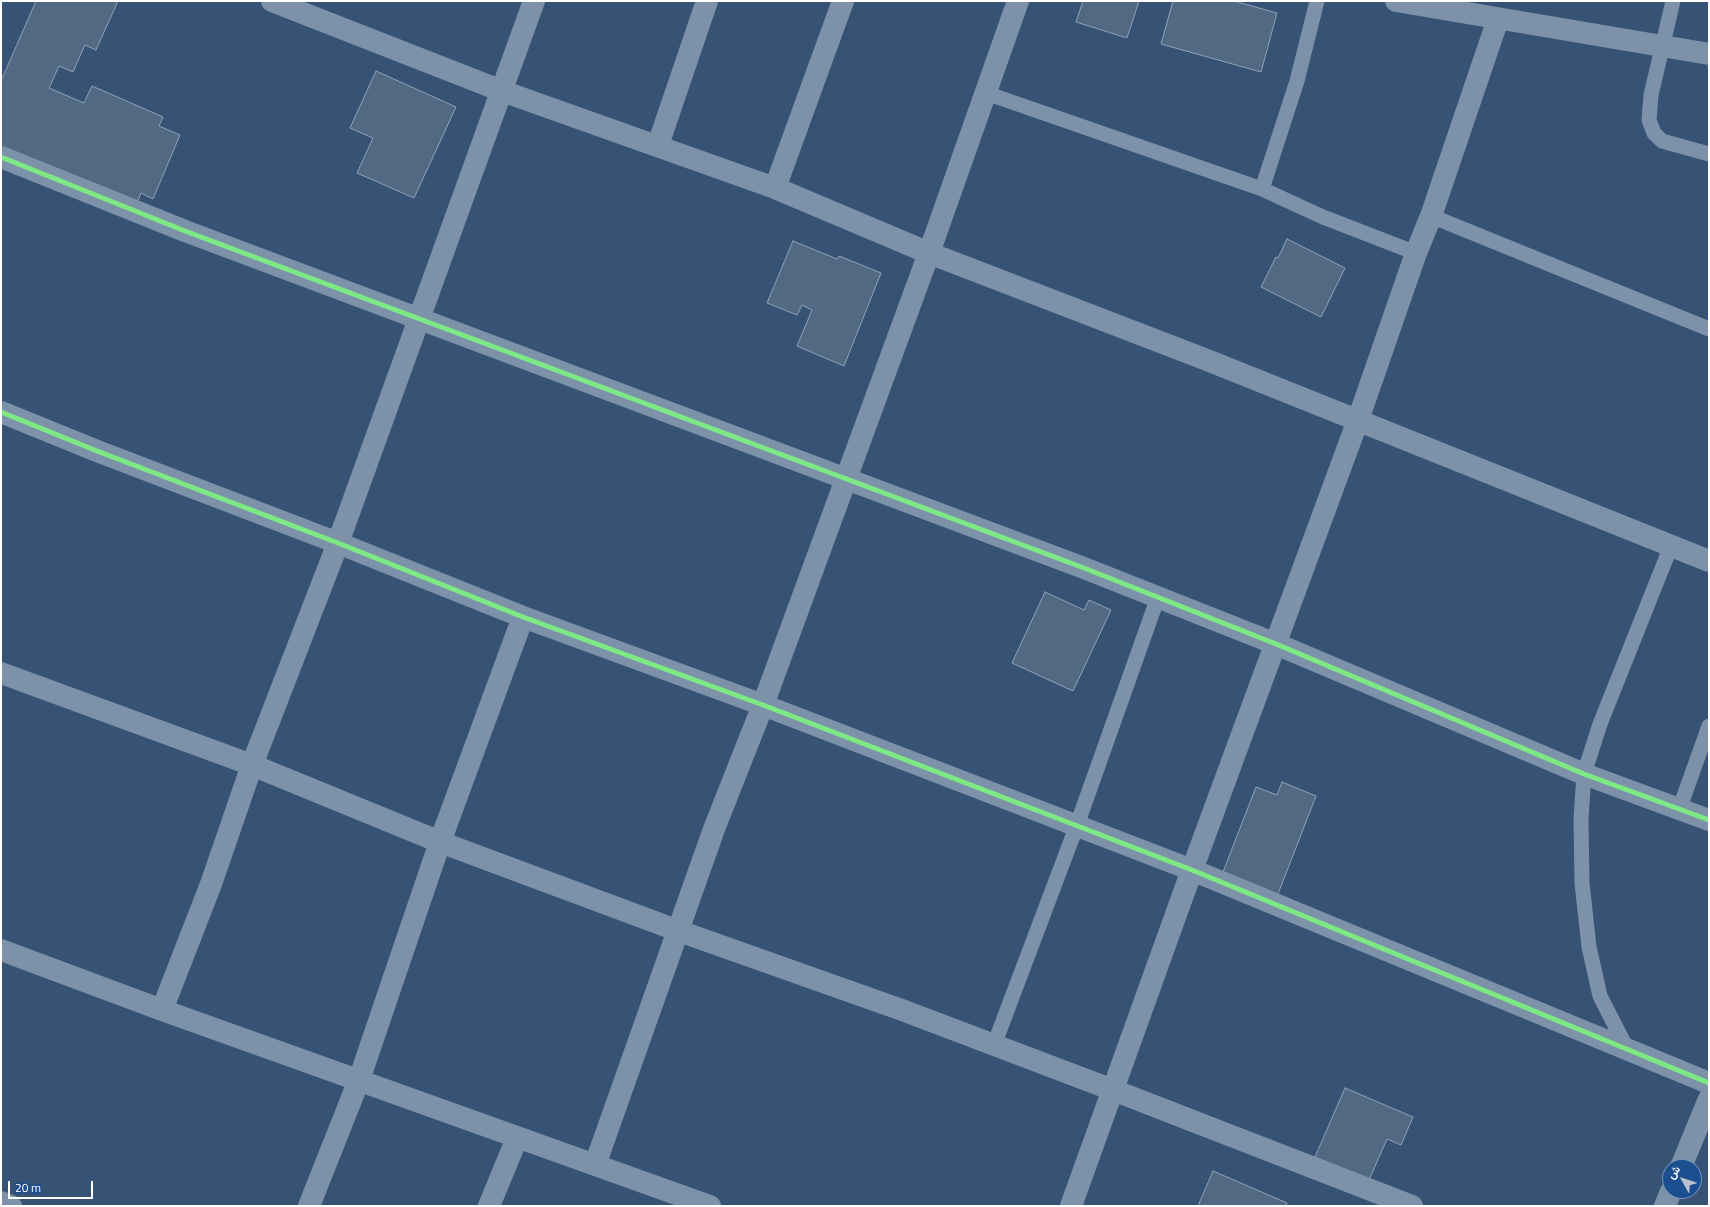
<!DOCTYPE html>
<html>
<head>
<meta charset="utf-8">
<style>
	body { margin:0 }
	#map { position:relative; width:1710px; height:1207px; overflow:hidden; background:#365274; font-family:"Titillium Web",Vazirmatn,sans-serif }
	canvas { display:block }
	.frame { position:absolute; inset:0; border:2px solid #fff; pointer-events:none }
	.north { position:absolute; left:1662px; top:1159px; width:40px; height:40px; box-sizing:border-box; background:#1b4f8f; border:1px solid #7695bc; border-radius:50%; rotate:309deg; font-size:11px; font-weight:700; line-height:16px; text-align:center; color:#fff }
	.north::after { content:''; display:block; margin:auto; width:14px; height:18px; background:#b9c2ce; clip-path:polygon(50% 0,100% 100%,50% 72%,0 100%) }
	.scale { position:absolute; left:8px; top:1181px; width:85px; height:18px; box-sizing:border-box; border:2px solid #fff; border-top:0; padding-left:5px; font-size:12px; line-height:14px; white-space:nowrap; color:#fff; -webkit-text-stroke:3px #1b4f8f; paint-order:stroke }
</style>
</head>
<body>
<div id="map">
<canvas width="1710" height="1207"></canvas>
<div class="frame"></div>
<div class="north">ش</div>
<div class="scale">20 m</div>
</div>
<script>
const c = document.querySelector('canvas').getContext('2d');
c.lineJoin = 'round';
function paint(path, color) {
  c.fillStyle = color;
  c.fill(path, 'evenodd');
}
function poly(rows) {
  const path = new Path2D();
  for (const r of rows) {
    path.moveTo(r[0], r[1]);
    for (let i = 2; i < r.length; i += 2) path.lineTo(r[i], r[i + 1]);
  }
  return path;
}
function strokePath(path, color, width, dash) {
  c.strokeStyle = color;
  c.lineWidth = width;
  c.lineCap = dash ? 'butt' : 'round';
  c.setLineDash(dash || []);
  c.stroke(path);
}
const building = poly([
	[36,1,118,1,96,50,85,45,73,72,59,66,49,88,84,103,92,86,163,117,159,126,180,135,153,199,141,193,137,203,1,148,1,81,36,1],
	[1083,1,1139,1,1127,38,1076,22,1083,1],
	[1173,1,1234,1,1277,13,1261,72,1161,44,1173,1],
	[376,71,456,107,414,198,357,173,373,138,350,128,376,71],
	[1287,239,1345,268,1321,317,1261,287,1276,257,1278,258,1287,239],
	[793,241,837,259,839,256,881,273,844,366,797,346,812,310,802,305,797,315,767,303,793,241],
	[1045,592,1084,610,1089,600,1111,610,1073,691,1012,663,1045,592],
	[1282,782,1316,796,1278,894,1223,872,1256,787,1277,795,1282,782],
	[1345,1088,1413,1117,1401,1145,1387,1139,1369,1180,1315,1157,1345,1088],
	[1213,1171,1287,1203,1286,1206,1198,1206,1213,1171]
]);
paint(building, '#526984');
strokePath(building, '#92a2b6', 1);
strokePath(poly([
	[1317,1,1297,81,1262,189,1323,217,1416,253],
	[1673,1,1651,95,1649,120,1654,133,1662,141,1709,154],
	[986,93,1262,189],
	[1431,216,1709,329],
	[1679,810,1709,726],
	[994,1045,1077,825,1158,597],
	[1627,1049,1600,996,1589,947,1582,883,1581,819,1584,774,1600,724,1671,546]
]), '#7d92a8', 15);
strokePath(poly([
	[272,1,502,91,775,188,929,253,1207,360,1709,561],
	[1396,1,1709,54],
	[658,145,707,1],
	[1,157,185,231,1084,568,1276,644,1584,774,1709,820],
	[775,188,843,1],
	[1,412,97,451,338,543,523,617,763,705,1192,870,1709,1083],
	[1,673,252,765,440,842,679,931,902,1010,1113,1090,1412,1206],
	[1,950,162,1010,710,1206],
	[162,1010,211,884,252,765,338,543,534,1],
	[595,1165,714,829,763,705,929,253,1018,1],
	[1681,1167,1709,1099],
	[1,1202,11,1206],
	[309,1206,359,1080,440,842,523,617],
	[489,1206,517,1138],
	[1071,1206,1192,870,1358,420,1416,253,1431,216,1498,19],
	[1665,1206,1671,1191]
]), '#7d92a8', 22);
strokePath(poly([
	[1,157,185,231,1084,568,1276,644,1584,774,1709,820],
	[1,412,97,451,338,543,523,617,763,705,1192,870,1709,1083]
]), '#7ce984', 5);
</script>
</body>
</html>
